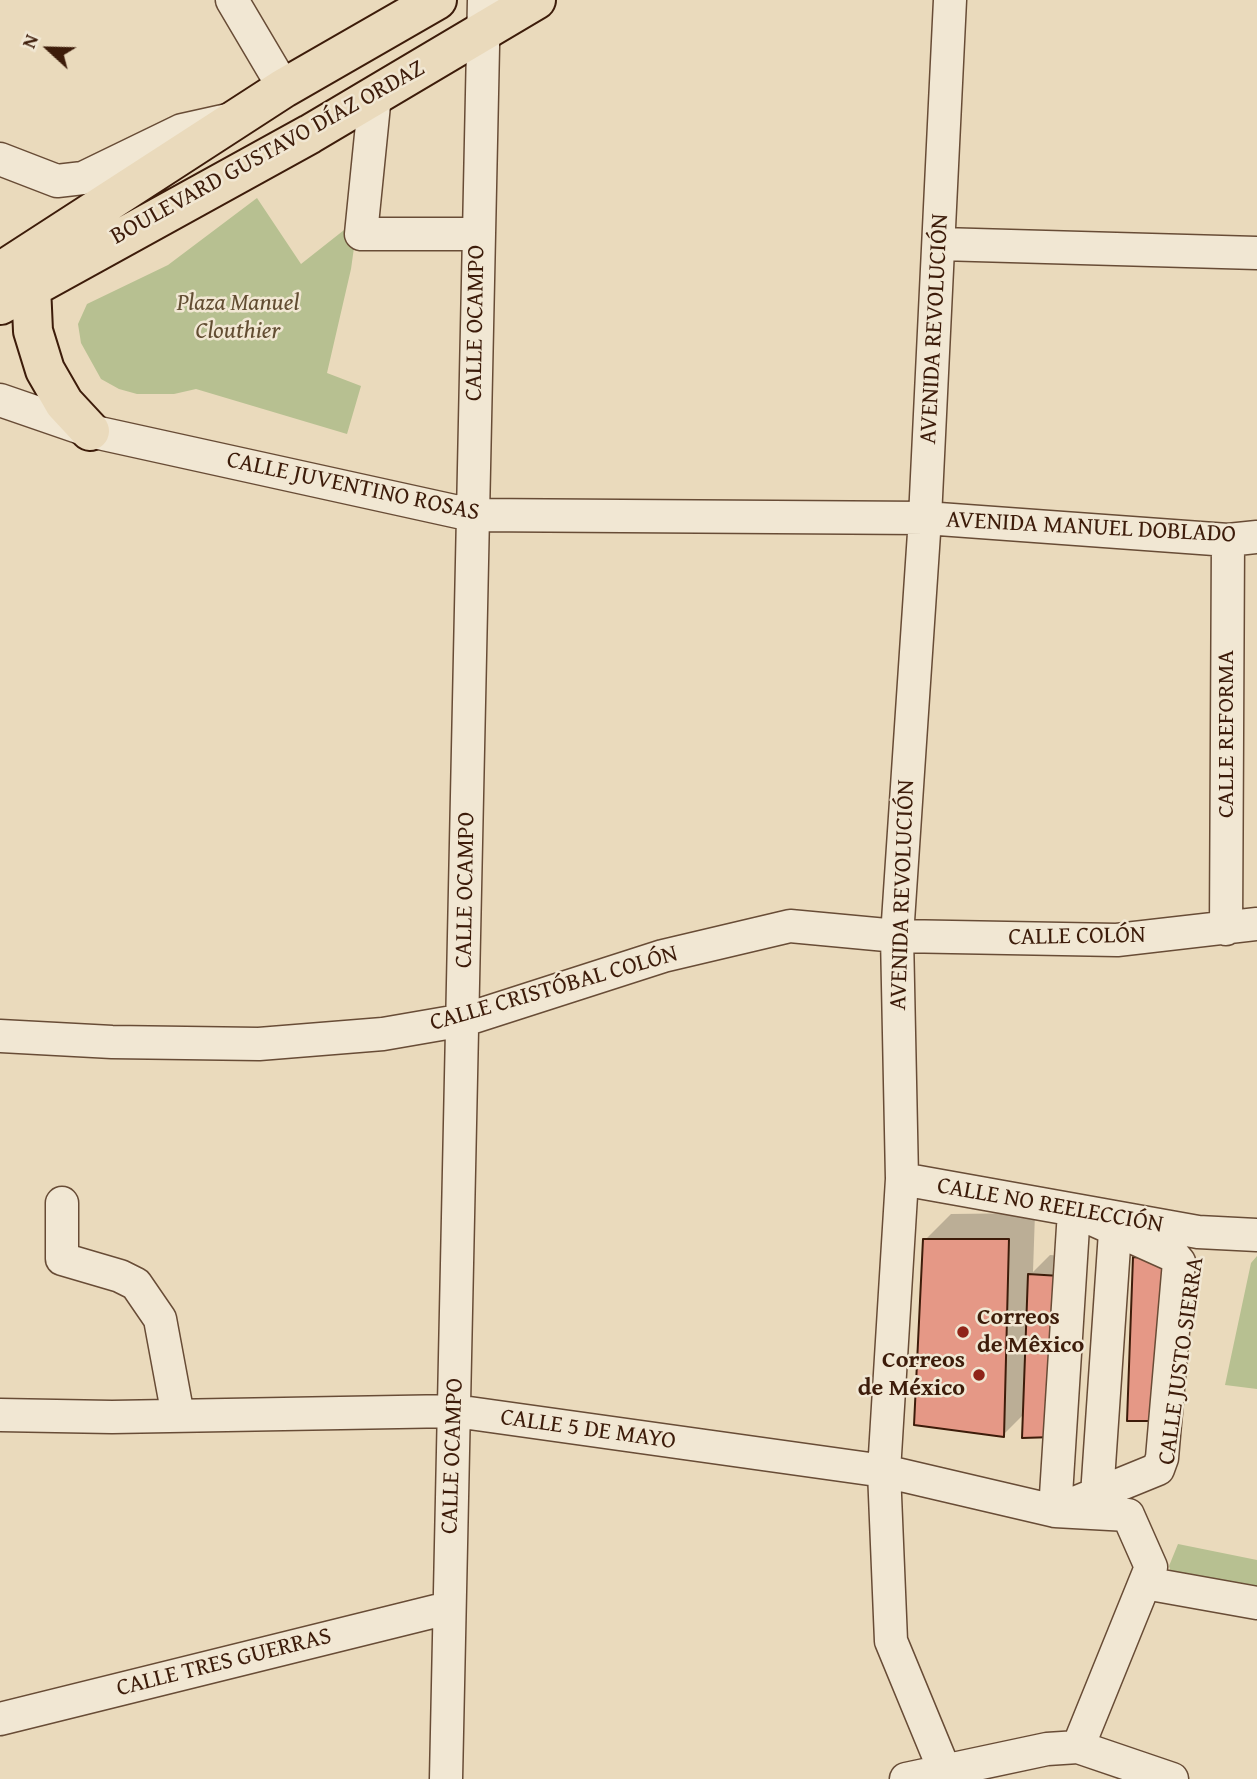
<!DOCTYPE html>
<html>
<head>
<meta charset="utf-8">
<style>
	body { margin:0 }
	#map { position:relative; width:1257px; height:1779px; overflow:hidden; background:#eadabc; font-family:"Gentium Book Plus",serif }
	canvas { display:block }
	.north { position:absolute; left:14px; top:14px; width:70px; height:70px; -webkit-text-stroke:5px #f1e7d3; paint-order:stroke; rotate:292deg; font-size:19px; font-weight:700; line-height:28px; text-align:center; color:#3d1c0a }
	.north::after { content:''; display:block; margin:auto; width:24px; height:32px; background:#3d1c0a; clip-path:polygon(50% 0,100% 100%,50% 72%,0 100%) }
</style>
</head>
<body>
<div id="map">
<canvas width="1257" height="1779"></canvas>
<div class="north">N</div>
</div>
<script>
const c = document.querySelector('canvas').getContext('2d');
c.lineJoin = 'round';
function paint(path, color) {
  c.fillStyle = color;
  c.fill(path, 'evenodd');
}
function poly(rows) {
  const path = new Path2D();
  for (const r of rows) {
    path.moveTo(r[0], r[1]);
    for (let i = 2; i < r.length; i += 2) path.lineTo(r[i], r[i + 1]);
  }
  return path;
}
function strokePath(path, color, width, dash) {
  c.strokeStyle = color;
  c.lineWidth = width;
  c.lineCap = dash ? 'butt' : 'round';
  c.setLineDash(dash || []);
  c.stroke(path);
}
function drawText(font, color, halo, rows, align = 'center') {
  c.font = font + ' "Gentium Book Plus",serif';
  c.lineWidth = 5;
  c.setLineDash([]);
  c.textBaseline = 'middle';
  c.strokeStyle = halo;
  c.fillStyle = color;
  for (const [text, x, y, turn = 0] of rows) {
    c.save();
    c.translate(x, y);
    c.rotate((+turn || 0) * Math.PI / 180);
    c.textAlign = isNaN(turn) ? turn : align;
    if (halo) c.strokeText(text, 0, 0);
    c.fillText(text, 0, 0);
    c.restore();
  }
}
paint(poly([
	[257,198,301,264,358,219,351,269,327,373,361,386,347,434,196,389,174,394,137,394,119,389,101,379,81,343,78,324,87,304,168,265],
	[1257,1256,1257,1389,1225,1385,1251,1263],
	[1178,1544,1257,1560,1257,1598,1174,1582,1169,1566]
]), '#b7c091');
paint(poly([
	[1035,1213,1033,1272,1050,1255,1079,1257,1025,1413,1003,1435,925,1240,951,1214]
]), '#0003');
const building = poly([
	[923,1239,1009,1239,1004,1437,914,1425,923,1239],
	[1133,1257,1165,1259,1159,1421,1127,1421,1133,1257],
	[1028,1274,1060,1276,1054,1437,1022,1438,1028,1274]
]);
paint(building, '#e59886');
strokePath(building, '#3d1c0a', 2);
const minor = poly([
	[232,0,284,88],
	[375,95,361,234,477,234],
	[0,159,57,181,83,178,182,130,227,120],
	[940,244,1257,253],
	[0,400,90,431,472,515,925,518,1228,540,1257,537],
	[1226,929,1228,540],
	[0,1036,112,1042,259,1044,383,1034,464,1020,663,956,790,926,897,936,1117,940,1257,924],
	[902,1179,1198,1232,1257,1235],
	[62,1203,62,1259,120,1276,136,1284,160,1319,178,1416],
	[1074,1211,1174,1256,1179,1262,1162,1458,1158,1469,1055,1511,1074,1211],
	[0,1415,112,1417,455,1411,884,1471,1055,1511,1128,1515],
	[1097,1495,1115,1232],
	[1145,1583,1257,1603],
	[0,1719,448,1608],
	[1078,1747,1151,1567,1128,1515],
	[446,1779,484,0],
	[906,1779,1047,1749,1078,1747,1172,1779],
	[948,1779,891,1641,884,1471,902,1179,897,936,925,518,950,0]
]);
const major = poly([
	[0,272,284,88,437,0],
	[31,286,33,331,45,370,64,403,90,431],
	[0,305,310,134,536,0]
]);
strokePath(minor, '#684c36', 35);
strokePath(major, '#3d1c0a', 42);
strokePath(minor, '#f1e7d3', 32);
strokePath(major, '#eadabc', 38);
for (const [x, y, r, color] of [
	[963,1332,7,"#8f2418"],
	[979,1375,7,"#8f2418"]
]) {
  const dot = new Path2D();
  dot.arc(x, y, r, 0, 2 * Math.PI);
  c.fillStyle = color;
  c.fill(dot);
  strokePath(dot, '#f1e7d3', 2.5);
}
drawText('24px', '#3d1c0a', '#f1e7d3', [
	["BOULEVARD GUSTAVO DÍAZ ORDAZ",268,153,-29],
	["CALLE OCAMPO",476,323,-89],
	["AVENIDA REVOLUCIÓN",935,329,-87],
	["CALLE JUVENTINO ROSAS",353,487,12],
	["AVENIDA MANUEL DOBLADO",1091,528,3],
	["CALLE REFORMA",1227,734,-90],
	["CALLE OCAMPO",466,890,-89],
	["AVENIDA REVOLUCIÓN",903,895,-88],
	["CALLE COLÓN",1077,937,-1],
	["CALLE CRISTÓBAL COLÓN",554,989,-16],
	["CALLE NO REELECCIÓN",1050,1206,10],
	["CALLE JUSTO SIERRA",1182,1361,-82],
	["CALLE 5 DE MAYO",588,1430,8],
	["CALLE OCAMPO",453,1456,-88],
	["CALLE TRES GUERRAS",224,1663,-14]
]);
drawText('italic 24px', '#624d32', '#f1e7d3', [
	["Plaza Manuel",238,304],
	["Clouthier",238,332]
]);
drawText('bold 24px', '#3d1c0a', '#f1e7d3', [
	["Correos",977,1318],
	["de Mêxico",977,1346],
	["Correos",965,1361,"right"],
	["de México",965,1389,"right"]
], 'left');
</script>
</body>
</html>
